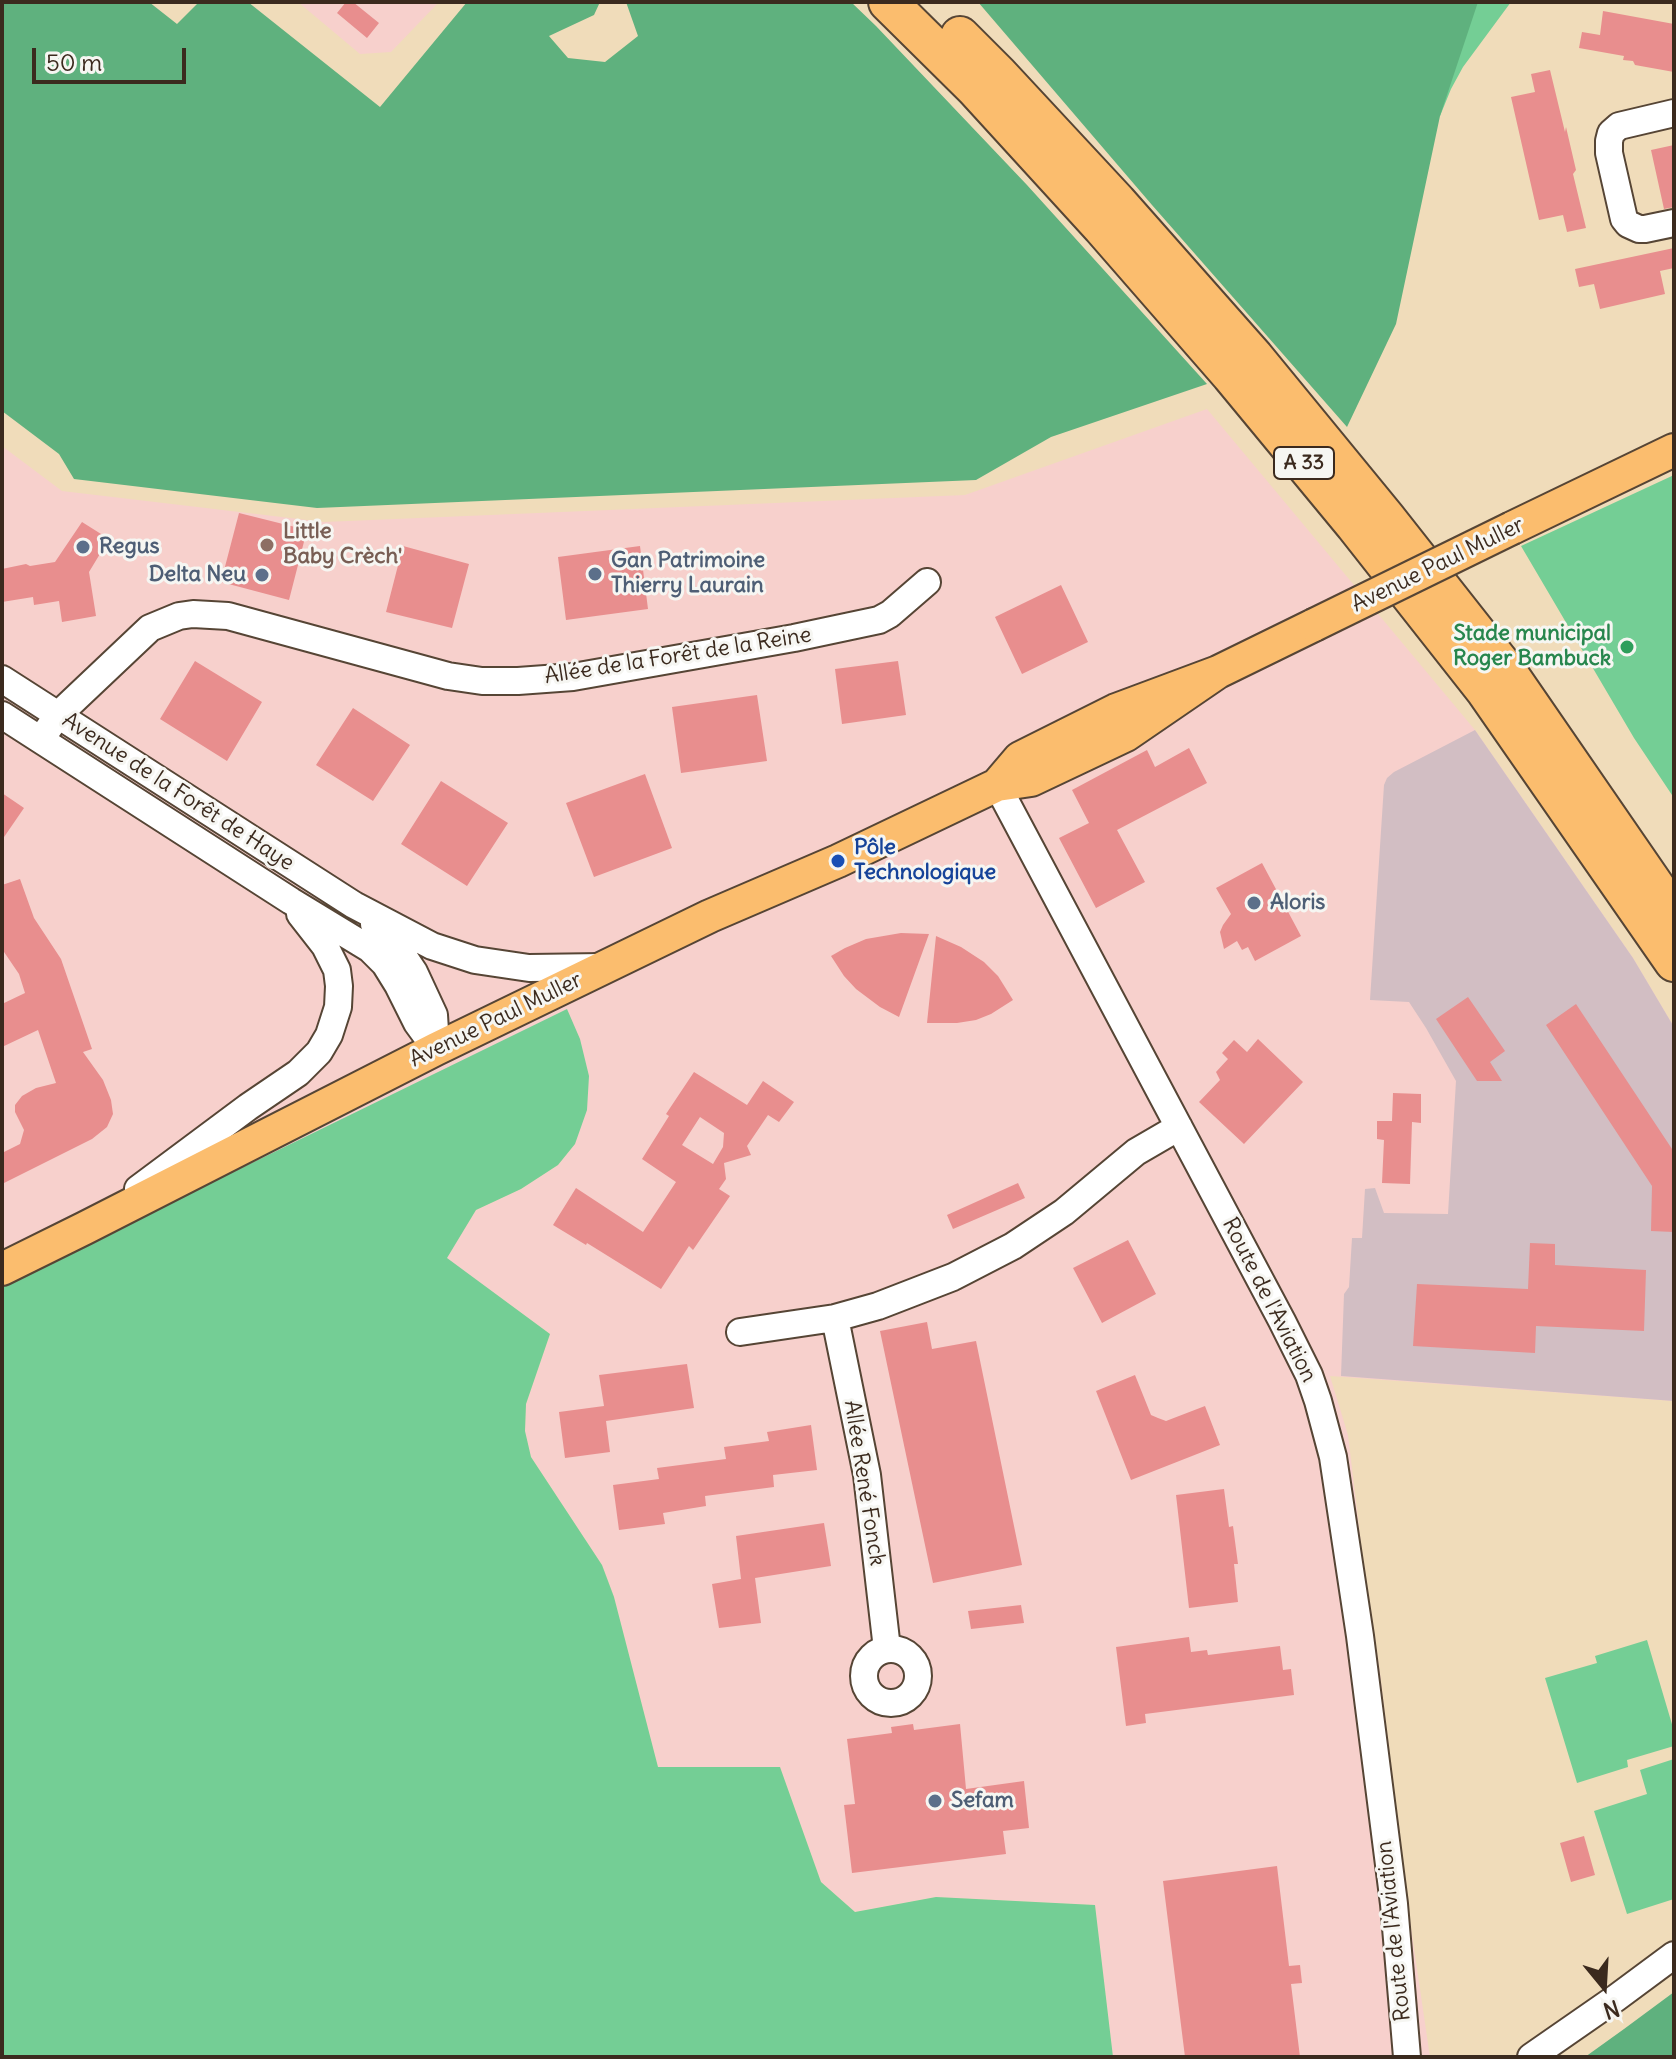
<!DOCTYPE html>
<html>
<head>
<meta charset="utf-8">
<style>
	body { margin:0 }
	#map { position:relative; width:1676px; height:2059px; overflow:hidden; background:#f0dcba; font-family:Delius,sans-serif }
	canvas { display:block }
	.frame { position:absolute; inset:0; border:4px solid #3b2a1e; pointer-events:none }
	.north { position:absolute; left:1564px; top:1947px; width:80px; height:80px; -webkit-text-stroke:6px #f6f6f2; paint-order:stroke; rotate:162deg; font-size:22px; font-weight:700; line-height:32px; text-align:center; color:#3b2a1e }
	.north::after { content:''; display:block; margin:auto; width:28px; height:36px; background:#3b2a1e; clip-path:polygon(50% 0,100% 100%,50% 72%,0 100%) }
	.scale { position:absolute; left:32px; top:48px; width:154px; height:36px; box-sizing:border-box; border:4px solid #3b2a1e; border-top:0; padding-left:10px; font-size:24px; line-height:28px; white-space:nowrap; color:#3b2a1e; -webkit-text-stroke:6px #f6f6f2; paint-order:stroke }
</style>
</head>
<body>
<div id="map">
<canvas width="1676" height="2059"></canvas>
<div class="frame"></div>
<div class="north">N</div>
<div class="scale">50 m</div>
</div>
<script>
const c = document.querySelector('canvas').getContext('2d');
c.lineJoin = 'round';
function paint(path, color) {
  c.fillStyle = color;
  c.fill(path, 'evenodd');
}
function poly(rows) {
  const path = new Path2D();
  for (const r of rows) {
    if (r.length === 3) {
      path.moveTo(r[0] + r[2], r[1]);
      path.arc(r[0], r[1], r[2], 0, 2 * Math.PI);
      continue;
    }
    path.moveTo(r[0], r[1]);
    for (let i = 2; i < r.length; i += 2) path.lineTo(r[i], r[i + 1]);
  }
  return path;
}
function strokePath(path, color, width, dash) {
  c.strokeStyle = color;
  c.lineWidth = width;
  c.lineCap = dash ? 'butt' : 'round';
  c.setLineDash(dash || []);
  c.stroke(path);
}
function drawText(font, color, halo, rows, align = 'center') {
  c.font = font + ' Delius,sans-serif';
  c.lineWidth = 6;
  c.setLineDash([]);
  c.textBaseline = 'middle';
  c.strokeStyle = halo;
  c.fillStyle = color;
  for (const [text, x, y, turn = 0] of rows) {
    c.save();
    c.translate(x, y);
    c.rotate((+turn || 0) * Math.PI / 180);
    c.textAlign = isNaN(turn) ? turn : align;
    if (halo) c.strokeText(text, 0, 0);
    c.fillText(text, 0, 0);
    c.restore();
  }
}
paint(poly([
	[298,2,439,2,391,52,360,54],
	[1207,409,1475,730,1633,958,1674,1027,1674,1401,1330,1376,1348,1435,1362,1552,1380,1673,1407,1901,1430,2057,1113,2057,1095,1905,936,1897,855,1912,821,1882,780,1767,658,1767,614,1597,602,1565,531,1457,525,1432,526,1404,550,1334,446,1258,476,1210,521,1189,558,1165,575,1144,94,1242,2,1285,2,446,62,491,324,522,965,495]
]), '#f7d0cc');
paint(poly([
	[1475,730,1633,958,1674,1027,1674,1401,1341,1376,1344,1294,1349,1287,1352,1238,1362,1238,1365,1189,1375,1188,1384,1213,1448,1214,1456,1081,1426,1028,1409,1002,1370,1000,1384,785,1387,778,1394,772]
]), '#d2bec3');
paint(poly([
	[1416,2,1511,2,1463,67,1451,89,1440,116],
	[1674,475,1674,798,1634,738,1521,546],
	[567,1009,580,1039,589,1076,587,1110,575,1144,558,1165,521,1189,476,1210,447,1258,550,1334,526,1404,525,1431,531,1457,602,1565,614,1597,658,1767,780,1767,821,1882,855,1912,936,1897,1095,1905,1113,2057,2,2057,2,1285],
	[1647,1640,1674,1731,1674,1746,1627,1760,1628,1767,1577,1783,1545,1678,1597,1663,1595,1656],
	[1674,1759,1674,1899,1627,1914,1594,1811,1647,1794,1640,1770]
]), '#74ce95');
paint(poly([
	[2,2,149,2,177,24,199,2,248,2,380,107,467,2,600,2,594,15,549,36,568,58,605,62,638,36,626,2,851,2,876,26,1027,185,1207,384,1051,437,976,480,317,508,74,479,59,454,2,411],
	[978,2,1478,2,1440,116,1396,324,1347,427,1152,205],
	[1674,1992,1674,2057,1585,2057,1624,2029]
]), '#5fb17e');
paint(poly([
	[346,2,353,2,379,23,367,38,337,13],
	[1603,11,1674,24,1674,72,1635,65,1633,61,1623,60,1624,56,1579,48,1582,32,1600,35],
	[1550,70,1565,132,1566,127,1576,170,1573,174,1586,228,1567,232,1563,215,1539,220,1511,97,1535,92,1531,74],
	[1674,145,1674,207,1664,209,1651,150],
	[1674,248,1674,268,1660,271,1665,294,1600,309,1594,284,1579,287,1575,269],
	[239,513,307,530,289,600,221,582],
	[82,522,109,539,89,572,96,616,62,622,59,601,34,605,33,597,2,602,2,569,26,564,30,566,55,562],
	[403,546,469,564,452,628,386,612],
	[640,546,648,609,566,620,558,557],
	[1061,585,1088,642,1022,674,995,617],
	[195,661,262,702,227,761,160,719],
	[898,661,906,715,842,724,835,669],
	[757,695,767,761,681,773,672,707],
	[353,708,410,745,373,801,316,765],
	[1189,748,1207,783,1117,830,1145,882,1096,908,1059,838,1089,823,1072,790,1147,750,1155,767],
	[645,774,672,848,594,877,566,803],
	[441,781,508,823,467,886,401,844],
	[2,793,24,808,2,840],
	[1262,863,1301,936,1255,961,1248,947,1242,950,1237,941,1224,949,1220,932,1223,925,1231,914,1216,888],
	[20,879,34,918,61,959,92,1049,83,1052,103,1080,111,1100,113,1114,107,1127,92,1139,2,1184,2,1153,20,1144,24,1130,15,1112,15,1105,22,1096,36,1088,56,1083,38,1030,2,1047,2,1004,25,993,19,974,2,949,2,885],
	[901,933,929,934,899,1017,880,1007,856,989,844,976,831,956,845,948,866,939],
	[936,936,961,947,984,962,998,976,1013,1000,991,1014,976,1020,957,1023,927,1023],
	[1468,997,1505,1051,1490,1062,1502,1081,1477,1081,1436,1019],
	[1576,1004,1674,1152,1674,1232,1651,1231,1652,1186,1546,1025],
	[1258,1039,1303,1082,1244,1144,1199,1102,1220,1080,1216,1072,1228,1059,1222,1053,1234,1040,1247,1052],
	[694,1072,747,1105,763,1081,794,1102,779,1122,768,1115,747,1146,751,1155,724,1163,726,1179,719,1189,730,1196,693,1250,689,1246,661,1289,587,1243,586,1245,553,1225,576,1188,643,1232,676,1182,642,1159,669,1116,666,1114],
	[700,1117,724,1133,723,1147,713,1164,682,1145],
	[1393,1093,1421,1094,1421,1123,1412,1122,1410,1184,1382,1183,1384,1140,1377,1139,1377,1121,1392,1121],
	[1018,1183,1025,1198,953,1229,947,1215],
	[1128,1240,1156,1294,1102,1323,1073,1268],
	[1530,1243,1555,1244,1555,1265,1646,1270,1644,1331,1536,1326,1535,1353,1413,1346,1417,1284,1528,1289],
	[927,1322,932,1349,976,1341,1022,1565,933,1583,880,1331],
	[687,1364,694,1408,606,1421,610,1452,565,1458,559,1412,604,1406,599,1375],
	[1135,1375,1151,1415,1158,1418,1166,1421,1205,1406,1220,1445,1131,1480,1096,1391],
	[811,1425,817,1470,773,1475,774,1487,705,1496,706,1506,663,1513,665,1524,619,1530,613,1485,659,1479,657,1468,726,1459,724,1447,769,1441,767,1432],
	[1224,1489,1229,1527,1233,1526,1238,1564,1234,1564,1238,1602,1189,1608,1176,1495],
	[824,1523,831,1566,755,1578,761,1623,719,1628,712,1584,741,1579,736,1536],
	[1021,1605,1024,1623,971,1629,968,1611],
	[1189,1637,1191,1652,1207,1650,1208,1655,1280,1646,1283,1670,1291,1669,1294,1695,1145,1714,1146,1723,1126,1726,1116,1647],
	[913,1724,914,1730,960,1724,966,1789,1024,1781,1029,1828,1003,1831,1006,1854,852,1873,844,1805,855,1804,847,1739,892,1733,891,1727],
	[1584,1836,1595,1875,1571,1882,1560,1843],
	[1277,1866,1289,1966,1300,1965,1302,1983,1291,1984,1300,2057,1185,2057,1163,1881]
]), '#e88e8e');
const minor = poly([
	[1674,113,1619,126,1611,133,1609,141,1609,153,1624,219,1628,224,1639,229,1645,229,1674,223],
	[2,679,354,905,432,946,475,960,529,968,603,967],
	[2,715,291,901,370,949,385,964,398,985,417,1023,436,1049],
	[41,739,58,715,150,628,179,616,193,614,228,616,448,676,482,681,518,681,573,677,794,638,879,620,890,614,927,582],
	[997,785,1282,1321,1309,1375,1318,1401,1333,1457,1360,1636,1394,1904,1407,2057],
	[374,924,400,951,414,972,434,1015,436,1046],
	[138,1189,248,1107,298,1073,319,1052,329,1035,338,1007,339,986,337,970,325,946,300,914],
	[835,1318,867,1475,887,1649],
	[740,1332,835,1318,878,1306,953,1277,1013,1246,1064,1212,1136,1152,1179,1127],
	[891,1676,27],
	[1531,2057,1616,1998,1674,1955]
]);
const major = poly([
	[1512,528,1674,450],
	[997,785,1020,758,1116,710,1218,672,1314,625],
	[2,1269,85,1228,436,1049,710,916,838,861,997,785,1031,780,1126,735,1218,672]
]);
const highway = poly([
	[888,2,975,88,1102,227,1231,375,1355,525,1485,690,1674,962],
	[960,36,998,74,1117,202,1254,357,1386,518,1508,673,1674,914]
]);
strokePath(minor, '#564535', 30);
strokePath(major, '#564535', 36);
strokePath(highway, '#564535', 42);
strokePath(minor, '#fff', 26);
strokePath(major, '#fbbd6e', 32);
strokePath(highway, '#fbbd6e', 38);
const majorBridge = poly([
	[1314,625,1512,528]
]);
strokePath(majorBridge, '#564535', 36, []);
strokePath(majorBridge, '#fbbd6e', 32);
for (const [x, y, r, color] of [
	[267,545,8,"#8d6e63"],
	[83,547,8,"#5c6f8a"],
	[595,574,8,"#5c6f8a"],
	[262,575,8,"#5c6f8a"],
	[1627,647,8,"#2e9e5b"],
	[838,861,8,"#1a4fb4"],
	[1254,903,8,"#5c6f8a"],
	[935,1801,8,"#5c6f8a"]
]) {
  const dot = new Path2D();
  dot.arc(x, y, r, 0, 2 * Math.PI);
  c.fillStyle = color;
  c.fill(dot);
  strokePath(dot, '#f6f6f2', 3);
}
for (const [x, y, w] of [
	[1304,463,60]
]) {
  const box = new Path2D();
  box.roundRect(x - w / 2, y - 16, w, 32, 6);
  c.fillStyle = '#f6f6f2';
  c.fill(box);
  strokePath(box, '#3b2a1e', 2);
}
drawText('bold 20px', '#3b2a1e', null, [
	["A 33",1304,463]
]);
drawText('bold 22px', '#785e54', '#f6f6f2', [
	["Little",283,532],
	["Baby Crèch'",283,557]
], 'left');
drawText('bold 22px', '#4e5e75', '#f6f6f2', [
	["Regus",99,547],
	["Gan Patrimoine",611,561],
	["Thierry Laurain",611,586],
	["Delta Neu",246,575,"right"],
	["Aloris",1270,903],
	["Sefam",951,1801]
], 'left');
drawText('22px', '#3b2a1e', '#f6f6f2', [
	["Avenue Paul Muller",1438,565,-26],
	["Allée de la Forêt de la Reine",678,656,-9],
	["Avenue de la Forêt de Haye",178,792,33],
	["Avenue Paul Muller",496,1020,-26],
	["Route de l'Aviation",1269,1300,63],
	["Allée René Fonck",864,1483,81],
	["Route de l'Aviation",1394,1931,-96]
]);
drawText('bold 22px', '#27864d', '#f6f6f2', [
	["Stade municipal",1611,634],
	["Roger Bambuck",1611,659]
], 'right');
drawText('bold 22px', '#164399', '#f6f6f2', [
	["Pôle",854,848],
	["Technologique",854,873]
], 'left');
</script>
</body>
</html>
